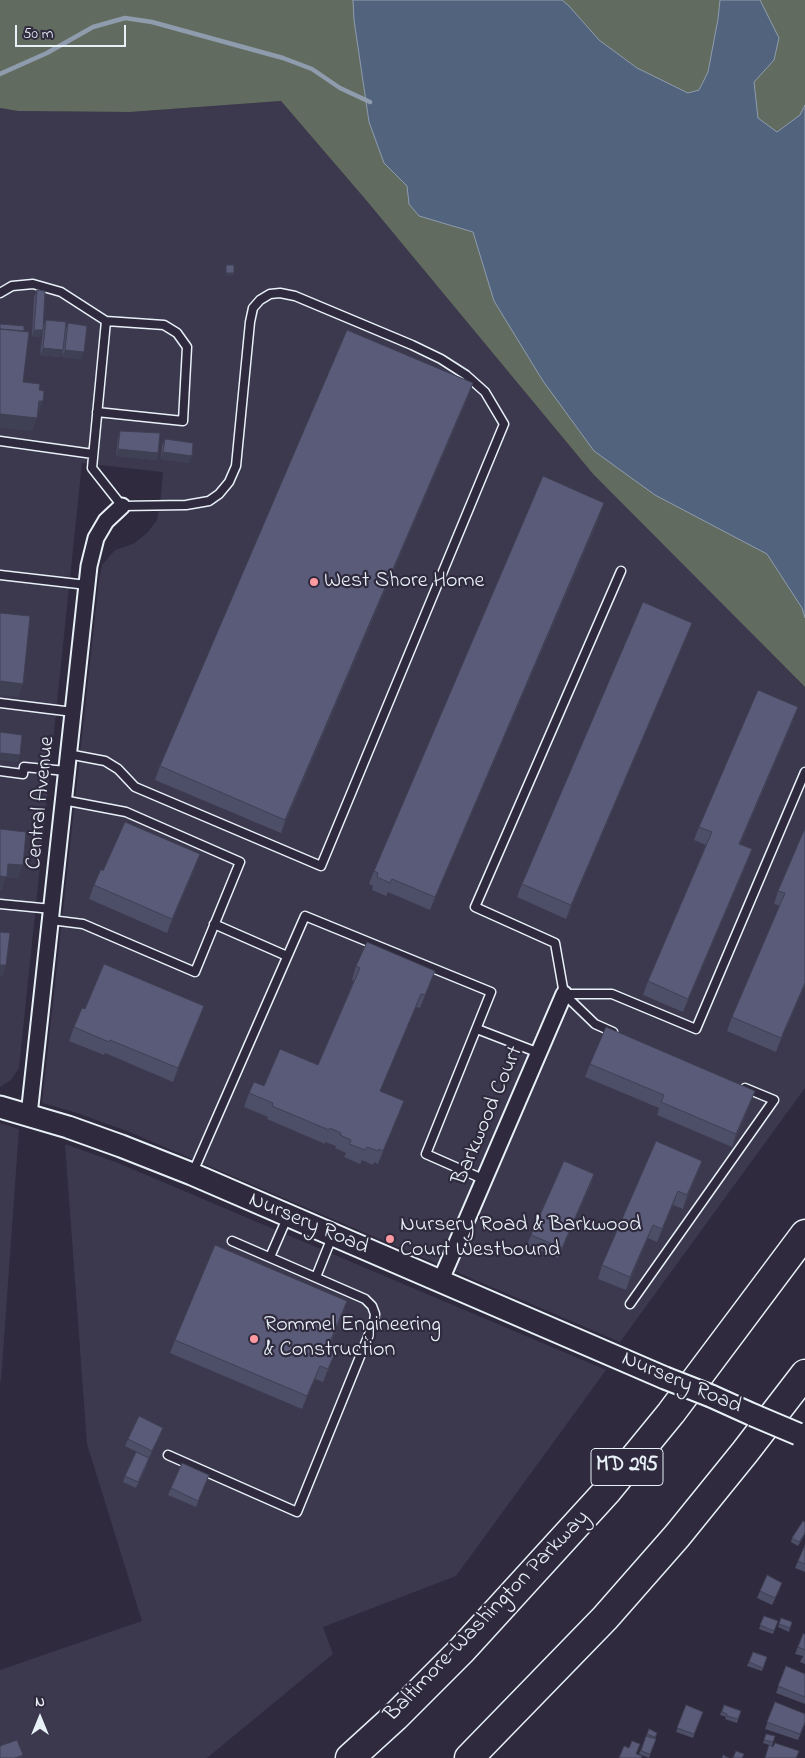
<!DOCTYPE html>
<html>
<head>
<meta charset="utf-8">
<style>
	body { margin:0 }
	#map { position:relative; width:805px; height:1758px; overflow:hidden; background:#2f2a3d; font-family:"Indie Flower",sans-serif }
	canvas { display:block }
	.north { position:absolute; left:15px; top:1693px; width:50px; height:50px; -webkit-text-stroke:4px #2f2a3d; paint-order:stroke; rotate:0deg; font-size:14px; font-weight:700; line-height:20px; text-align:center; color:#e8f1f8 }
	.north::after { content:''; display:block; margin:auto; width:18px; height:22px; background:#e8f1f8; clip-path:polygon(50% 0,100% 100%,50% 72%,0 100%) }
	.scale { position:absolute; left:15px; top:25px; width:111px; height:22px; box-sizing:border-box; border:2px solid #e8f1f8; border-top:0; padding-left:6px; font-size:15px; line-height:18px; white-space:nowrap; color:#e8f1f8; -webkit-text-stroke:4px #2f2a3d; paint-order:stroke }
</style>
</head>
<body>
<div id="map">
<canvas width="805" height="1758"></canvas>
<div class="north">N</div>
<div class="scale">50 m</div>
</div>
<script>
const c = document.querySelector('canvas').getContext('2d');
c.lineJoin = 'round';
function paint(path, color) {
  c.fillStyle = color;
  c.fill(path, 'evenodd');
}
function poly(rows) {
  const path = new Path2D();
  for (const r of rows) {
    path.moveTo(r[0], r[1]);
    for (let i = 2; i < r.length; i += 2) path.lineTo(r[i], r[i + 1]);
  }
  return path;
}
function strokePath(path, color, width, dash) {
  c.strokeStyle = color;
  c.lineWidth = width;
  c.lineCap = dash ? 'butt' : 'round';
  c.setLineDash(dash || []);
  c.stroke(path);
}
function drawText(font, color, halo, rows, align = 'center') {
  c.font = font + ' "Indie Flower",sans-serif';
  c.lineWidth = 4.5;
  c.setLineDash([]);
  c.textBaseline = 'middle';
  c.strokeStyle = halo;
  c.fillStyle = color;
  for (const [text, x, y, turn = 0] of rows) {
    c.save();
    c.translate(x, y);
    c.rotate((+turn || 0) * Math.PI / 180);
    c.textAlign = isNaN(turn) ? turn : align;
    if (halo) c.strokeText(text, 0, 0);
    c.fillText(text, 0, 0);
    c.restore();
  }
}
paint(poly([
	[281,101,366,200,593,474,805,687,805,1088,620,1342,127,1131,74,1112,42,1103,99,580,102,565,115,550,135,543,148,532,157,520,161,496,163,472,82,463,19,1068,11,1080,0,1087,0,108,18,111,130,112],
	[0,1123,19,1129,1,1381,0,1381],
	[65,1144,118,1163,606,1370,456,1576,323,1627,333,1654,207,1758,0,1758,0,1670,142,1621,87,1444]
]), '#3c394f');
paint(poly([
	[0,0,805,0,805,687,593,474,366,200,281,101,130,112,18,111,0,108]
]), '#626b5f');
const water = poly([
	[353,0,562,0,569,6,599,40,637,68,688,93,699,90,708,72,718,19,720,0,760,0,779,38,774,60,754,82,758,118,777,132,800,115,805,105,805,618,802,608,767,554,655,495,594,451,543,381,494,301,473,232,419,216,409,204,407,186,384,163,369,122,354,20,353,0]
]);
paint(water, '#52647d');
strokePath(water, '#8e9cae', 1);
strokePath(poly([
	[0,74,47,53,93,27,125,18,152,22,283,58,312,69,340,88,370,102]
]), '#8e9cae', 4.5);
const service = poly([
	[0,293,12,286,33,284,61,292,106,321],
	[0,441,93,454],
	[0,575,87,585],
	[0,703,73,712],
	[68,754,105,761,118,769,135,787,321,866,504,424,485,392,466,375,441,359,412,345,295,296,280,293,270,294,260,300,253,308,250,322,236,466,229,482,219,494,209,501,186,505,122,506,92,468,106,321,164,325,177,333,187,347,183,421,97,412],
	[0,771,23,774,24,767,66,771],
	[0,904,52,909],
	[51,920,83,924,195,972,240,862,126,812,63,800],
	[214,924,287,956],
	[564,994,612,994,696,1029,805,772],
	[477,1029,539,1053],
	[613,1032,595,1024,564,994,555,943,475,907,621,571],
	[193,1172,305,916,491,992,426,1154,485,1180],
	[270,1257,287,1218],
	[316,1277,332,1237],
	[630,1304,774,1100,745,1088],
	[168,1455,297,1512,374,1322,375,1314,372,1306,365,1299,232,1241]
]);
const minor = poly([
	[29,1115,89,566,96,538,106,521,122,506],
	[440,1282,564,994]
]);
const secondary = poly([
	[0,1107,68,1127,121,1146,192,1174,665,1378],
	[711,1396,753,1415]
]);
const motorway = poly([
	[350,1758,395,1717,462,1650,608,1490,671,1413,805,1234],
	[469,1758,605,1618,677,1536,745,1452,805,1374]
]);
strokePath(service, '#e8f1f8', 11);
strokePath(minor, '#e8f1f8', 19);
strokePath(secondary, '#e8f1f8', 25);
strokePath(motorway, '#e8f1f8', 31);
strokePath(service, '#2f2a3d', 8);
strokePath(minor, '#2f2a3d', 15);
strokePath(secondary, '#2f2a3d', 21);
strokePath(motorway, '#2f2a3d', 28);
const secondaryBridge = poly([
	[665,1378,711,1396],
	[753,1415,798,1434]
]);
strokePath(secondaryBridge, '#e8f1f8', 25, []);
strokePath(secondaryBridge, '#2f2a3d', 21);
paint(poly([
	[37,290,43,327,46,320,61,357,40,355,43,330,40,337,32,336,34,297],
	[68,323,81,359,62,357,65,330],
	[473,383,468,397,281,833,155,780,160,766],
	[120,431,158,453,156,460,116,456,118,438],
	[165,439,189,463,161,459,162,446],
	[600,516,430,910,388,892,386,896,372,890,373,886,369,884,374,871],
	[692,623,687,636,566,919,517,897,522,884],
	[793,721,740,844,752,849,747,863,683,1012,643,995,648,981,706,845,694,840,699,827],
	[805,828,805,985,776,1052,727,1031,732,1017,780,906,774,904,778,891],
	[195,868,167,933,89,899,94,885,103,871],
	[356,966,430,984,420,1008,416,1007,380,1091,399,1114,378,1164,374,1162,373,1165,362,1160,360,1164,344,1157,346,1153,335,1148,336,1146,325,1142,325,1144,267,1119,268,1117,244,1107,249,1093,264,1086,318,1065,354,981,352,980],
	[85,1009,199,1019,173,1082,105,1053,104,1055,69,1041,74,1027],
	[590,1064,750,1104,732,1147,657,1115,659,1108,585,1077],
	[702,1161,683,1209,673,1205,657,1242,648,1238,626,1290,598,1279,602,1265],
	[594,1174,591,1184,558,1258,527,1245,531,1235],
	[343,1315,328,1350,330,1366,323,1382,315,1379,302,1409,170,1353,175,1340],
	[163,1428,149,1458,125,1446,128,1439],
	[147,1465,136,1488,123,1482,125,1476],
	[209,1475,196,1507,168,1495,171,1488],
	[805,1522,805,1534,798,1546,791,1542,792,1538],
	[805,1545,805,1572,795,1568],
	[780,1589,772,1605,757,1598,760,1591],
	[764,1616,778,1621,773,1634,759,1629],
	[781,1618,792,1622,789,1632,778,1627],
	[803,1634,805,1634,805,1664,800,1662,803,1656,795,1654],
	[753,1652,767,1657,762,1671,747,1666],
	[786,1666,805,1674,805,1704,776,1693],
	[775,1702,805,1714,805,1724,798,1740,765,1729],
	[686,1705,703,1712,693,1738,676,1732],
	[724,1705,741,1711,737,1723,725,1719,726,1717,720,1715],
	[649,1729,657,1733,655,1739,656,1739,649,1758,639,1754],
	[766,1734,775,1736,772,1746,799,1751,765,1758,769,1745,763,1743]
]), '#4d4e67');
paint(poly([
	[226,273,234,273,233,276,225,276],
	[34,330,43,330,40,337,32,336],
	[43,348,63,350,61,357,40,355],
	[65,350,84,352,81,359,62,357],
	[473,383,468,397,281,833,285,820],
	[39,401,43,401,38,414,34,414],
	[0,414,37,418,32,431,0,428],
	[118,449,158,453,156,460,116,456],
	[163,452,192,456,189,463,161,459],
	[604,503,600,516,430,910,435,897],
	[692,623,687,636,566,919,571,905],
	[0,681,23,684,18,697,0,695],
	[798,707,793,721,734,857,739,844],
	[0,753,20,755,18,762,0,760],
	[752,849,747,863,683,1012,688,999],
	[200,854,195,868,167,933,172,919],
	[8,864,23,865,18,879,6,877,2,890,0,890,0,876],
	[0,965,6,965,3,976,0,975],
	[435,971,430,984,420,1008,425,995],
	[805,983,805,985,776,1052,781,1038],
	[421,994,416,1007,375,1104,380,1091],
	[204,1006,199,1019,173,1082,178,1068],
	[755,1091,750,1104,732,1147,736,1134],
	[404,1101,399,1114,378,1164,383,1151],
	[702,1161,697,1174,683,1209,687,1195],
	[594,1174,591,1184,558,1258,562,1248],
	[678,1191,673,1205,657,1242,662,1229],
	[653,1225,648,1238,626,1290,630,1277],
	[347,1301,343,1315,322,1363,327,1349],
	[335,1353,330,1366,323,1382,328,1369],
	[320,1366,315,1379,302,1409,307,1396],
	[163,1428,161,1435,149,1458,152,1451],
	[23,1755,22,1758,15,1758]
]), '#3f4054');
const building = poly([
	[226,265,234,265,234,273,226,273,226,265],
	[37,290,45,291,43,330,34,330,37,290],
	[46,320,66,322,63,350,43,348,46,320],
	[68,323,87,326,84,352,65,350,68,323],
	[0,324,24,326,24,331,0,329,0,324],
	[0,329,29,332,23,382,40,384,39,390,44,391,43,401,39,401,37,418,0,414,0,329],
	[347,330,473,383,285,820,160,766,347,330],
	[120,431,160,433,158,453,118,449,120,431],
	[165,439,193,443,192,456,163,452,165,439],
	[543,476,604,503,435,897,392,879,390,883,377,877,378,873,374,871,543,476],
	[643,602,692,623,571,905,522,884,643,602],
	[0,613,30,616,23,684,0,681,0,613],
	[758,690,798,707,739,844,752,849,688,999,648,981,712,832,699,827,758,690],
	[0,732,22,735,20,755,0,753,0,732],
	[125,822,200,854,172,919,94,885,101,869,103,871,125,822],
	[805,828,805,983,781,1038,732,1017,785,893,778,891,805,828],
	[0,829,26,832,23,865,8,864,7,877,0,876,0,829],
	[0,932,10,933,6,965,0,965,0,932],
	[367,942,435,971,425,995,421,994,380,1091,404,1101,383,1151,379,1149,378,1151,367,1147,365,1150,349,1144,351,1140,340,1135,341,1133,330,1128,329,1130,272,1106,273,1103,249,1093,254,1082,264,1086,280,1049,318,1065,360,968,356,966,367,942],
	[104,964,204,1006,178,1068,110,1040,109,1042,74,1027,82,1008,85,1009,104,964],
	[606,1027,755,1091,736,1134,661,1102,664,1095,590,1064,606,1027],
	[656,1141,702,1161,687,1195,678,1191,662,1229,653,1225,630,1277,602,1265,656,1141],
	[564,1161,594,1174,562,1248,531,1235,564,1161],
	[215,1245,347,1301,327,1349,335,1353,328,1369,320,1366,307,1396,175,1340,215,1245],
	[139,1416,163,1428,152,1451,128,1439,139,1416],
	[136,1452,149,1458,138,1482,125,1476,136,1452],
	[182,1463,209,1475,198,1501,171,1488,182,1463],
	[803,1521,805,1522,805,1533,799,1542,792,1538,803,1521],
	[805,1545,805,1564,798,1561,805,1545],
	[767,1575,782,1583,775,1598,760,1591,767,1575],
	[764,1616,778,1621,774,1631,760,1625,764,1616],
	[781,1618,792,1622,790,1628,779,1624,781,1618],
	[803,1634,805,1634,805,1650,798,1647,803,1634],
	[753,1652,767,1657,763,1668,749,1662,753,1652],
	[786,1666,805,1674,805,1697,778,1686,786,1666],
	[775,1702,805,1714,805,1722,800,1734,767,1722,775,1702],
	[686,1705,703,1712,694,1734,677,1728,686,1705],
	[724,1705,741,1711,738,1719,727,1716,727,1714,722,1712,724,1705],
	[649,1729,657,1733,655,1737,647,1734,649,1729],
	[766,1734,775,1736,773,1742,764,1740,766,1734],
	[646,1736,656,1739,650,1754,641,1751,646,1736],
	[17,1740,23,1755,15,1758,0,1758,0,1746,17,1740],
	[632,1741,640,1744,636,1754,642,1756,641,1758,619,1758,624,1746,629,1748,632,1741],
	[775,1743,799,1751,796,1758,765,1758,769,1745,773,1747,775,1743],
	[736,1751,744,1754,742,1758,733,1758,736,1751],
	[723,1755,729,1758,722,1758,723,1755]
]);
paint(building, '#5a5b78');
strokePath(building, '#3f4054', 1);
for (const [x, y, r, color] of [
	[314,582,5,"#ff9aa2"],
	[390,1239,5,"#ff9aa2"],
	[254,1339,5,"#ff9aa2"]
]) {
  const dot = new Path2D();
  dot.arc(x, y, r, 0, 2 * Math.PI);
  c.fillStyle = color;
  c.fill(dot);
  strokePath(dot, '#2f2a3d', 2);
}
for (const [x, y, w] of [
	[627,1467,72]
]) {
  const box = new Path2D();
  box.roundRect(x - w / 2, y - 18.5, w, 37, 4);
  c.fillStyle = '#2f2a3d';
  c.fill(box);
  strokePath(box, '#e8f1f8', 1);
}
drawText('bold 21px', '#e8f1f8', null, [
	["MD 295",627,1467]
]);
drawText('22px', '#e8f1f8', '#2f2a3d', [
	["West Shore Home",324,582],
	["Nursery Road & Barkwood",400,1226],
	["Court Westbound",400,1251],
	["Rommel Engineering",264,1326],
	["& Construction",264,1351]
], 'left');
drawText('22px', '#e8f1f8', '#2f2a3d', [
	["Central Avenue",42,803,-84],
	["Barkwood Court",489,1116,-67],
	["Nursery Road",308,1225,23],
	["Nursery Road",681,1384,23],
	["Baltimore-Washington Parkway",488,1617,-46]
]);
</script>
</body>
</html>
